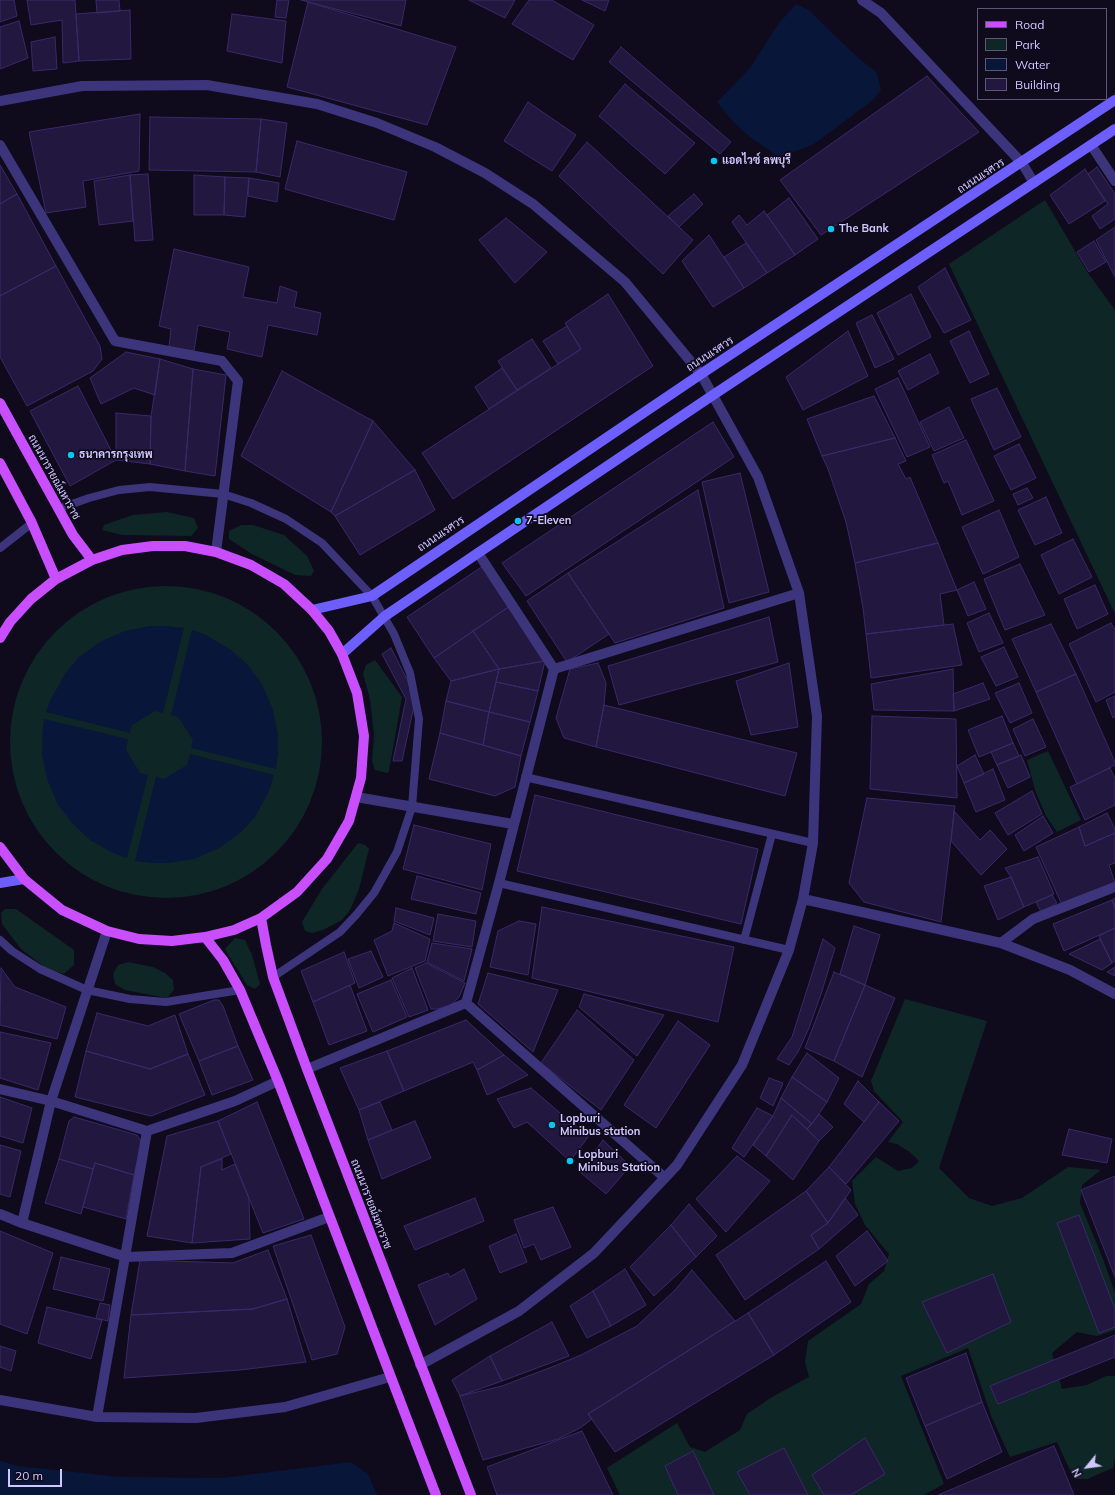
<!DOCTYPE html>
<html>
<head>
<meta charset="utf-8">
<style>
	body { margin:0 }
	#map { position:relative; width:1115px; height:1495px; overflow:hidden; background:#0f0b1d; font-family:Mulish,sans-serif }
	canvas { display:block }
	.legend { position:absolute; left:977px; top:8px; width:130px; height:92px; box-sizing:border-box; background:#0f0b1d; border:1px solid #5d5677; margin:0; padding:5px 7px; list-style:none; font-size:12px; color:#d1c7ff }
	.legend li { display:flex; align-items:center; gap:8px; height:20px }
	.legend b { width:20px; border:1px solid #5d5677 }
	.north { position:absolute; left:1067px; top:1447px; width:40px; height:40px; -webkit-text-stroke:3px #0f0b1d; paint-order:stroke; rotate:241deg; font-size:11px; font-weight:700; line-height:16px; text-align:center; color:#d1c7ff }
	.north::after { content:''; display:block; margin:auto; width:14px; height:18px; background:#d1c7ff; clip-path:polygon(50% 0,100% 100%,50% 72%,0 100%) }
	.scale { position:absolute; left:8px; top:1469px; width:54px; height:18px; box-sizing:border-box; border:2px solid #d1c7ff; border-top:0; padding-left:5px; font-size:12px; line-height:14px; white-space:nowrap; color:#d1c7ff; -webkit-text-stroke:3px #0f0b1d; paint-order:stroke }
</style>
</head>
<body>
<div id="map">
<canvas width="1115" height="1495"></canvas>
<ul class="legend">
<li><b style="height:5px;background:#c94eff"></b>Road</li>
<li><b style="height:11px;background:#0e2626"></b>Park</li>
<li><b style="height:11px;background:#081639"></b>Water</li>
<li><b style="height:11px;background:#22173e"></b>Building</li>
</ul>
<div class="north">N</div>
<div class="scale">20 m</div>
</div>
<script>
const c = document.querySelector('canvas').getContext('2d');
c.lineJoin = 'round';
function paint(path, color) {
  c.fillStyle = color;
  c.fill(path, 'evenodd');
}
function poly(rows) {
  const path = new Path2D();
  for (const r of rows) {
    if (r.length === 3) {
      path.moveTo(r[0] + r[2], r[1]);
      path.arc(r[0], r[1], r[2], 0, 2 * Math.PI);
      continue;
    }
    path.moveTo(r[0], r[1]);
    for (let i = 2; i < r.length; i += 2) path.lineTo(r[i], r[i + 1]);
  }
  return path;
}
function strokePath(path, color, width, dash) {
  c.strokeStyle = color;
  c.lineWidth = width;
  c.lineCap = dash ? 'butt' : 'round';
  c.setLineDash(dash || []);
  c.stroke(path);
}
function drawText(font, color, halo, rows, align = 'center') {
  c.font = font + ' Mulish,Sarabun,sans-serif';
  c.lineWidth = 3.5;
  c.setLineDash([]);
  c.textBaseline = 'middle';
  c.strokeStyle = halo;
  c.fillStyle = color;
  for (const [text, x, y, turn = 0] of rows) {
    c.save();
    c.translate(x, y);
    c.rotate((+turn || 0) * Math.PI / 180);
    c.textAlign = isNaN(turn) ? turn : align;
    if (halo) c.strokeText(text, 0, 0);
    c.fillText(text, 0, 0);
    c.restore();
  }
}
paint(poly([
	[1045,200,1088,273,1115,310,1115,614,949,264],
	[167,512,194,518,198,528,191,536,122,535,102,530,104,525,133,515],
	[241,525,253,525,284,535,307,556,314,571,311,576,295,575,252,554,229,539,229,531],
	[166,742,156],
	[375,660,402,697,389,771,387,773,375,770,372,761,374,735,370,699,363,674,366,665],
	[1048,751,1081,820,1057,832,1046,816,1035,790,1027,760],
	[358,843,365,845,369,849,359,889,350,910,342,920,323,930,312,933,305,931,302,922,322,889],
	[5,909,16,909,74,950,74,965,64,974,47,969,21,949,2,924,1,913],
	[235,938,245,940,252,955,260,984,255,989,247,985,225,949],
	[128,962,153,967,165,973,173,980,174,990,167,998,125,990,115,984,113,974,118,965],
	[905,999,987,1021,939,1168,969,1198,992,1206,1022,1198,1068,1167,1101,1170,1082,1185,1080,1203,1103,1259,1115,1293,1115,1330,1097,1336,1077,1332,1052,1353,1062,1389,1087,1385,1106,1376,1115,1376,1115,1457,1113,1468,1087,1479,1074,1479,1057,1442,1010,1457,992,1418,968,1348,901,1376,944,1484,924,1495,620,1495,607,1468,677,1423,690,1447,705,1452,740,1430,747,1414,772,1397,809,1377,805,1362,808,1341,861,1304,869,1284,884,1271,889,1254,865,1225,855,1204,852,1181,876,1157,898,1171,912,1168,919,1161,911,1153,897,1144,888,1142,903,1122,874,1091,871,1081]
]), '#0e2626');
paint(poly([
	[796,4,809,10,856,56,877,73,881,90,873,100,814,144,786,155,776,155,750,137,734,123,717,102,750,68,779,23],
	[150,626,167,626,184,628,163,713,155,711,132,725,130,733,46,712,51,699,65,674,79,657,100,642,125,631],
	[192,630,206,635,231,650,247,664,262,684,273,710,278,735,278,752,276,769,191,748,193,740,178,717,171,715],
	[44,719,128,739,126,750,140,773,148,775,127,858,115,854,90,840,74,825,58,805,47,779,42,754,42,737],
	[190,754,274,775,269,791,255,817,240,833,219,848,194,859,169,863,152,863,135,861,156,777,164,779,187,765],
	[0,1461,19,1466,120,1477,222,1478,351,1462,368,1474,377,1495,0,1495]
]), '#081639');
const building = poly([
	[0,0,14,0,17,16,0,22,0,0],
	[27,0,75,0,79,61,63,63,62,20,31,25,27,0],
	[96,0,119,0,120,11,97,13,96,0],
	[277,0,289,0,286,18,275,17,277,0],
	[301,0,406,0,401,26,301,0],
	[469,0,515,0,505,18,469,0],
	[529,0,552,0,594,25,573,60,512,24,529,0],
	[582,0,609,0,605,11,582,0],
	[308,2,456,47,427,125,287,87,308,2],
	[130,10,131,59,79,61,76,14,130,10],
	[232,14,286,21,282,63,227,51,232,14],
	[19,21,28,58,0,69,0,27,19,21],
	[55,37,57,69,33,71,31,42,55,37],
	[621,47,731,142,720,154,609,62,621,47],
	[927,76,979,132,821,235,780,180,927,76],
	[625,84,695,143,665,174,599,116,625,84],
	[528,102,576,135,552,171,504,141,528,102],
	[140,114,139,171,83,181,86,207,46,213,29,132,140,114],
	[150,117,261,119,256,172,149,170,150,117],
	[261,119,287,123,280,177,256,172,261,119],
	[297,141,407,172,394,220,285,189,297,141],
	[587,142,693,240,663,274,559,176,587,142],
	[0,165,17,194,0,204,0,165],
	[1097,167,1115,194,1115,219,1100,229,1092,216,1108,204,1088,174,1097,167],
	[1085,169,1105,201,1069,224,1050,195,1085,169],
	[148,174,153,240,135,241,130,175,148,174],
	[130,175,133,221,99,225,94,181,130,175],
	[194,175,225,177,224,215,194,215,194,175],
	[225,177,249,178,245,217,224,215,225,177],
	[249,178,279,183,277,202,248,196,249,178],
	[17,194,56,266,0,296,0,204,17,194],
	[694,194,703,204,679,227,668,216,694,194],
	[789,198,818,239,795,255,767,215,789,198],
	[764,211,795,255,767,273,732,222,739,215,747,225,764,211],
	[506,218,547,252,515,283,479,240,506,218],
	[1115,227,1115,277,1096,240,1115,227],
	[709,235,744,288,713,307,682,261,709,235],
	[1094,241,1106,262,1089,272,1077,252,1094,241],
	[746,243,767,273,744,288,724,257,746,243],
	[174,249,249,267,243,297,277,303,280,286,297,292,294,307,321,313,317,335,268,325,262,357,227,349,230,332,198,325,194,351,169,347,171,329,159,326,174,249],
	[56,266,100,346,102,359,93,371,27,406,0,357,0,296,56,266],
	[945,268,971,320,944,333,918,287,945,268],
	[608,294,653,366,453,499,422,453,581,349,565,323,608,294],
	[911,294,931,337,898,355,877,313,911,294],
	[872,315,894,359,875,368,856,323,872,315],
	[567,326,581,349,558,364,543,341,567,326],
	[848,331,868,376,803,410,786,377,848,331],
	[969,331,989,374,970,383,950,341,969,331],
	[532,339,551,368,517,390,498,361,532,339],
	[126,352,160,359,155,395,134,388,101,404,90,378,126,352],
	[930,354,939,373,908,390,898,371,930,354],
	[160,359,193,369,185,471,150,464,151,416,160,359],
	[502,368,517,390,489,409,475,387,502,368],
	[193,369,226,375,215,476,185,471,193,369],
	[282,371,373,421,331,512,241,456,282,371],
	[898,378,930,447,907,457,875,389,898,378],
	[78,386,116,460,70,486,30,411,78,386],
	[997,388,1021,437,994,450,971,399,997,388],
	[874,396,895,438,822,456,807,419,874,396],
	[949,407,964,438,934,451,920,422,949,407],
	[116,413,151,416,150,464,116,460,116,413],
	[373,421,415,470,335,516,331,512,373,421],
	[713,422,734,457,526,596,502,563,713,422],
	[895,438,906,461,898,464,906,479,910,477,938,543,855,563,846,522,828,469,822,456,895,438],
	[966,440,994,501,962,515,948,481,944,483,932,455,966,440],
	[1019,444,1036,478,1011,490,994,456,1019,444],
	[415,470,435,510,360,555,335,516,415,470],
	[740,473,769,592,729,603,702,482,740,473],
	[1027,488,1033,498,1018,505,1013,494,1027,488],
	[698,490,724,608,615,643,568,573,698,490],
	[1046,497,1062,533,1035,545,1018,510,1046,497],
	[999,510,1019,557,983,574,962,527,999,510],
	[1073,539,1092,577,1059,594,1041,555,1073,539],
	[938,543,957,590,940,594,944,625,866,634,863,608,855,563,938,543],
	[1020,564,1045,615,1005,630,984,579,1020,564],
	[483,566,510,606,434,658,407,617,483,566],
	[568,573,609,634,567,662,527,601,568,573],
	[974,582,986,609,968,616,957,590,974,582],
	[1095,585,1108,614,1077,629,1064,599,1095,585],
	[510,606,545,661,499,669,473,631,510,606],
	[989,613,1003,643,979,652,967,623,989,613],
	[769,617,778,662,619,705,608,666,769,617],
	[1111,623,1115,630,1115,692,1096,702,1069,644,1111,623],
	[953,624,962,665,871,678,866,634,953,624],
	[1051,624,1076,674,1036,692,1012,639,1051,624],
	[473,631,499,669,451,681,434,658,473,631],
	[1004,647,1018,677,996,686,981,657,1004,647],
	[391,648,416,697,402,761,393,761,406,699,382,654,391,648],
	[545,661,538,691,496,682,499,669,545,661],
	[598,663,606,683,604,705,596,747,564,738,556,718,570,669,598,663],
	[789,663,798,727,751,735,736,681,789,663],
	[499,669,489,712,446,701,451,681,499,669],
	[953,669,954,711,874,710,871,684,953,669],
	[1076,674,1115,762,1115,765,1077,784,1036,692,1076,674],
	[496,682,538,691,530,722,489,712,496,682],
	[983,683,990,699,954,711,953,694,983,683],
	[1019,683,1032,713,1010,723,995,693,1019,683],
	[1115,696,1115,717,1113,718,1106,700,1115,696],
	[446,701,489,712,483,745,440,733,446,701],
	[604,705,797,753,785,796,596,747,604,705],
	[489,712,530,722,521,756,483,745,489,712],
	[872,716,956,719,957,798,870,789,872,716],
	[1002,716,1013,743,979,757,968,730,1002,716],
	[1033,719,1046,747,1025,756,1013,729,1033,719],
	[440,733,521,756,515,787,495,796,429,779,440,733],
	[1013,743,1019,756,997,765,991,752,1013,743],
	[975,755,984,774,964,783,957,766,975,755],
	[1021,755,1030,777,1008,788,997,765,1021,755],
	[1110,768,1115,779,1115,805,1085,820,1070,787,1110,768],
	[993,769,1005,800,976,812,964,783,993,769],
	[1032,791,1042,814,1008,835,995,813,1032,791],
	[535,795,758,849,741,924,517,871,535,795],
	[867,798,955,806,941,922,864,902,849,883,867,798],
	[954,811,980,840,990,830,1007,849,981,875,951,841,954,811],
	[1107,813,1115,829,1115,833,1085,846,1079,827,1107,813],
	[1043,816,1053,833,1024,851,1015,835,1043,816],
	[414,825,491,844,482,890,403,869,414,825],
	[1079,827,1085,846,1115,833,1115,863,1109,865,1115,883,1062,905,1036,847,1079,827],
	[1038,857,1054,894,1024,907,1011,877,1005,868,1038,857],
	[417,876,481,893,476,914,411,899,417,876],
	[1011,877,1024,907,998,920,984,886,1011,877],
	[1052,895,1057,903,1041,912,1036,902,1052,895],
	[1115,898,1115,909,1112,900,1115,898],
	[1112,900,1115,909,1115,928,1064,951,1053,924,1112,900],
	[542,907,734,947,718,1022,532,978,542,907],
	[396,908,434,918,430,935,394,921,396,908],
	[438,914,476,921,472,947,433,941,438,914],
	[519,921,536,924,528,975,490,967,498,931,519,921],
	[394,923,430,939,425,961,388,976,374,940,392,931,394,923],
	[854,926,880,935,865,985,840,974,854,926],
	[1115,928,1115,961,1112,963,1099,936,1115,928],
	[823,939,835,948,822,991,809,1028,798,1052,789,1065,777,1059,792,1037,823,939],
	[1100,939,1112,963,1102,970,1069,954,1100,939],
	[432,943,472,949,464,981,427,962,432,943],
	[371,951,383,977,359,988,348,959,371,951],
	[344,952,355,983,313,1002,301,971,344,952],
	[426,963,465,983,459,997,451,1005,437,1009,431,1009,415,968,426,963],
	[1115,967,1115,976,1107,972,1115,967],
	[1,968,15,987,66,1007,57,1039,0,1025,1,968],
	[412,968,428,1010,409,1017,392,978,412,968],
	[834,972,865,985,834,1061,805,1048,834,972],
	[488,973,558,990,533,1052,478,1004,488,973],
	[391,980,407,1017,373,1032,357,994,391,980],
	[350,985,367,1031,329,1045,313,1002,350,985],
	[865,985,895,998,862,1077,834,1061,865,985],
	[584,994,664,1015,637,1056,579,1007,584,994],
	[214,1000,219,1000,223,1006,238,1046,199,1061,179,1014,214,1000],
	[577,1010,634,1060,601,1110,541,1063,577,1010],
	[97,1013,148,1026,175,1015,188,1054,150,1069,86,1051,97,1013],
	[466,1020,504,1055,477,1070,473,1062,404,1091,387,1051,466,1020],
	[678,1021,710,1045,656,1128,624,1105,678,1021],
	[0,1032,51,1043,38,1090,0,1078,0,1032],
	[238,1046,253,1080,212,1095,199,1061,238,1046],
	[86,1051,150,1069,188,1054,205,1095,151,1116,75,1097,86,1051],
	[387,1051,404,1091,359,1110,340,1068,387,1051],
	[807,1053,839,1078,827,1102,792,1077,807,1053],
	[504,1055,528,1075,487,1095,477,1070,504,1055],
	[792,1077,827,1102,812,1124,781,1098,792,1077],
	[769,1078,783,1083,773,1106,760,1098,769,1078],
	[858,1081,879,1102,864,1122,844,1104,858,1081],
	[531,1088,588,1137,570,1161,527,1122,514,1128,497,1099,531,1088],
	[0,1097,32,1108,23,1143,0,1136,0,1097],
	[781,1098,812,1124,807,1129,792,1115,766,1156,753,1145,773,1116,781,1098],
	[257,1102,304,1219,263,1233,218,1121,257,1102],
	[380,1102,392,1130,368,1140,359,1110,380,1102],
	[879,1102,899,1121,846,1184,829,1167,879,1102],
	[757,1108,773,1116,744,1157,732,1148,757,1108],
	[819,1114,833,1127,819,1141,807,1129,819,1114],
	[792,1115,819,1141,793,1180,766,1156,792,1115],
	[74,1117,137,1135,142,1143,134,1175,95,1163,93,1169,59,1159,69,1121,74,1117],
	[218,1121,231,1154,201,1167,192,1243,147,1236,167,1136,218,1121],
	[415,1121,431,1158,382,1179,368,1140,415,1121],
	[1069,1129,1112,1139,1107,1163,1062,1155,1069,1129],
	[603,1140,630,1166,606,1194,580,1172,603,1140],
	[0,1145,21,1151,10,1197,0,1194,0,1145],
	[737,1156,770,1181,726,1232,696,1199,737,1156],
	[59,1159,93,1169,81,1214,45,1203,59,1159],
	[222,1159,222,1170,235,1164,249,1199,250,1239,192,1243,201,1167,222,1159],
	[95,1163,134,1175,126,1219,83,1207,95,1163],
	[829,1167,851,1190,828,1223,806,1191,829,1167],
	[1115,1176,1115,1277,1081,1190,1115,1176],
	[806,1191,828,1223,811,1235,819,1249,745,1300,716,1255,806,1191],
	[475,1198,484,1221,415,1250,404,1226,475,1198],
	[845,1198,858,1215,819,1249,811,1235,828,1223,845,1198],
	[689,1204,717,1236,696,1257,671,1225,689,1204],
	[553,1207,571,1247,541,1260,534,1244,524,1248,514,1220,553,1207],
	[1079,1215,1115,1309,1115,1327,1099,1333,1057,1223,1079,1215],
	[671,1225,696,1257,654,1296,630,1267,671,1225],
	[0,1231,53,1253,27,1334,0,1324,0,1231],
	[867,1231,888,1261,855,1286,836,1256,867,1231],
	[516,1234,527,1262,500,1273,489,1246,516,1234],
	[311,1235,345,1327,337,1354,312,1360,273,1246,311,1235],
	[268,1250,287,1299,253,1309,131,1315,140,1260,233,1263,268,1250],
	[61,1257,110,1269,103,1301,53,1289,61,1257],
	[826,1261,851,1302,774,1355,748,1313,826,1261],
	[464,1269,477,1299,435,1325,418,1285,448,1273,450,1277,464,1269],
	[625,1269,646,1305,611,1326,593,1291,625,1269],
	[692,1270,735,1321,588,1414,592,1419,580,1428,558,1439,483,1460,460,1396,502,1386,557,1365,581,1355,637,1326,675,1290,692,1270],
	[993,1274,1011,1322,947,1353,922,1302,993,1274],
	[593,1291,611,1326,587,1338,570,1306,593,1291],
	[287,1299,306,1362,240,1370,124,1378,131,1315,253,1309,287,1299],
	[100,1303,110,1305,108,1321,96,1318,100,1303],
	[47,1307,102,1320,91,1359,38,1343,47,1307],
	[748,1313,774,1355,615,1452,588,1414,748,1313],
	[552,1322,569,1356,502,1381,490,1356,552,1322],
	[1115,1335,1115,1357,998,1404,990,1386,1115,1335],
	[0,1346,16,1351,11,1371,0,1367,0,1346],
	[966,1353,982,1402,925,1426,906,1378,966,1353],
	[490,1356,502,1381,460,1396,452,1380,490,1356],
	[982,1402,1002,1452,947,1479,925,1426,982,1402],
	[582,1431,613,1495,497,1495,487,1467,582,1431],
	[865,1438,885,1474,851,1495,824,1495,812,1475,865,1438],
	[1054,1446,1074,1495,938,1495,1054,1446],
	[784,1448,808,1495,750,1495,737,1472,784,1448],
	[693,1451,714,1495,678,1495,665,1466,693,1451]
]);
paint(building, '#22173e');
strokePath(building, '#3a296a', 1);
strokePath(poly([
	[58,509,89,498,119,490,150,487,223,494,251,503,286,519,322,543,372,596,394,634,410,673,419,719,412,807,397,852,374,893,356,915,340,932,273,977],
	[0,548,32,523],
	[525,777,813,843],
	[499,883,789,950],
	[0,940,12,951,40,969,87,990,130,999,166,1002,240,990],
	[744,940,772,834]
]), '#3d357c', 8);
strokePath(poly([
	[862,0,881,13,1022,163,1034,183],
	[0,101,82,86,207,85,317,104,377,123,435,147,485,173,533,204,625,282,701,374,758,477,799,593,817,716,813,843,803,899,789,950,742,1065,677,1165,594,1253,519,1311,420,1365],
	[0,145,115,341,222,361,238,381,216,552],
	[1091,145,1115,181],
	[478,553,554,669,799,593],
	[356,797,513,824],
	[803,899,1001,943,1070,970,1115,994],
	[1001,943,1033,919,1115,887],
	[466,1003,499,883,554,669],
	[307,1069,466,1003,665,1178],
	[0,1089,51,1101,147,1131,235,1101,278,1081],
	[0,1214,22,1223,126,1257,232,1253,329,1217],
	[22,1223,51,1101,107,931],
	[0,1400,97,1417,196,1418,285,1407,390,1377],
	[97,1417,147,1131]
]), '#3d357c', 10);
strokePath(poly([
	[312,610,372,596,701,374,1115,100],
	[342,654,385,616,478,553,713,395,1115,129],
	[0,883,24,879]
]), '#6d5eff', 10);
strokePath(poly([
	[0,403,73,535,92,560],
	[0,463,31,521,56,579],
	[0,638,10,622,31,599,56,579,92,560,122,550,153,546,185,546,216,552,251,565,284,584,312,610,329,631,342,654,357,693,364,736,361,778,349,821,327,859,297,892,261,918,234,930,205,937,172,941,139,939,107,931,62,910,24,879,0,847],
	[261,918,266,945,273,977,307,1069,471,1495],
	[205,937,223,960,240,990,278,1081,436,1495]
]), '#c94eff', 10);
for (const [x, y, r, color] of [
	[714,161,4,"#00c8f2"],
	[831,229,4,"#00c8f2"],
	[71,455,4,"#00c8f2"],
	[518,521,4,"#00c8f2"],
	[552,1125,4,"#00c8f2"],
	[570,1161,4,"#00c8f2"]
]) {
  const dot = new Path2D();
  dot.arc(x, y, r, 0, 2 * Math.PI);
  c.fillStyle = color;
  c.fill(dot);
  strokePath(dot, '#0f0b1d', 1.5);
}
drawText('bold 11px', '#d1c7ff', '#0f0b1d', [
	["แอดไวซ์ ลพบุรี",722,161],
	["The Bank",839,229],
	["ธนาคารกรุงเทพ",79,455],
	["7-Eleven",526,521],
	["Lopburi",560,1119],
	["Minibus station",560,1132],
	["Lopburi",578,1155],
	["Minibus Station",578,1168]
], 'left');
drawText('11px', '#d1c7ff', '#0f0b1d', [
	["ถนนนเรศวร",981,176,-33],
	["ถนนนเรศวร",710,354,-33],
	["ถนนนารายณ์มหาราช",54,477,61],
	["ถนนนเรศวร",441,534,-34],
	["ถนนนารายณ์มหาราช",371,1204,69]
]);
</script>
</body>
</html>
